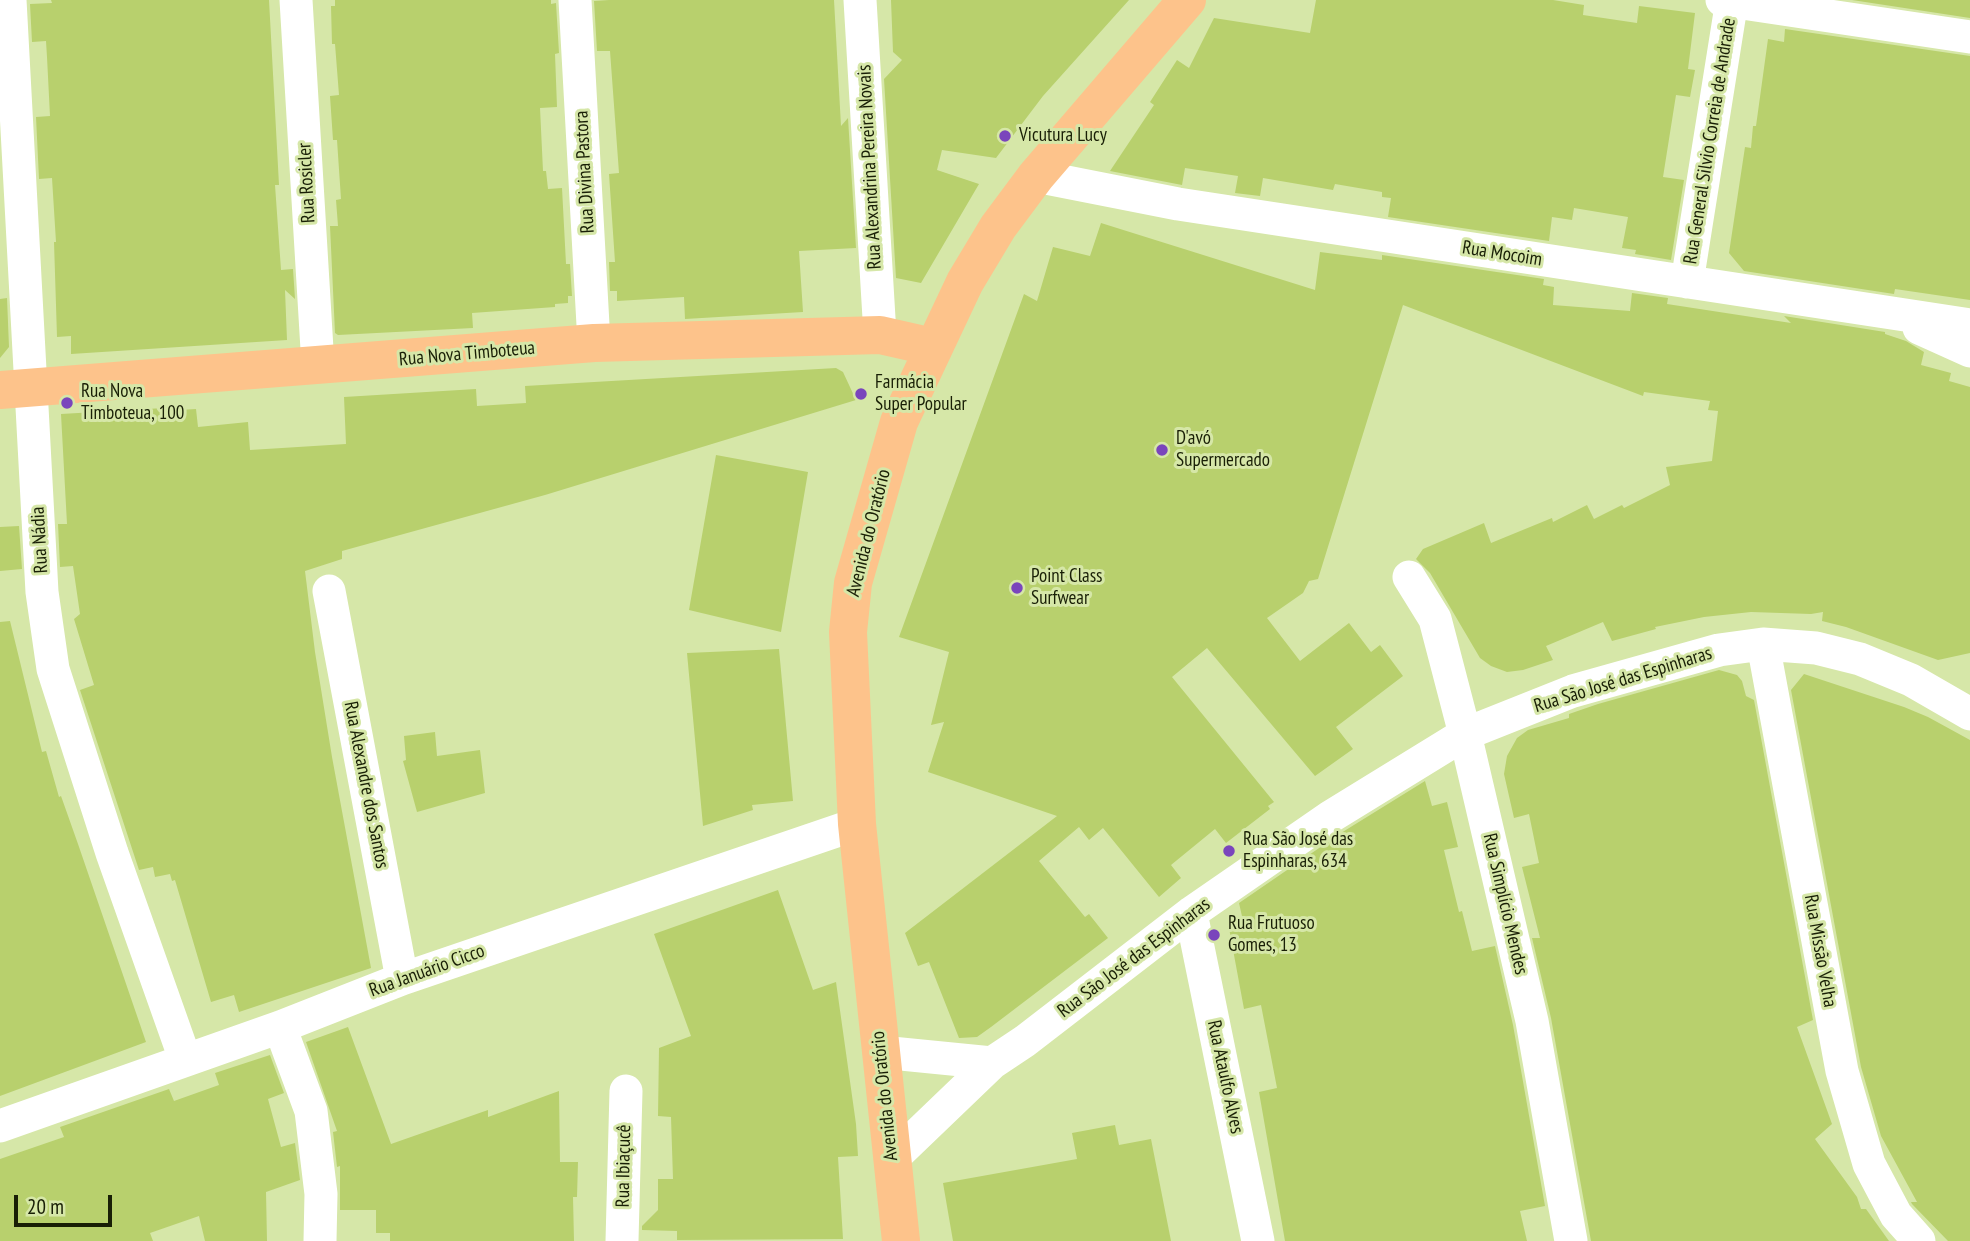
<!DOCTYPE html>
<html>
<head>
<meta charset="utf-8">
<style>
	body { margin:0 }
	#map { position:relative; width:1970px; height:1241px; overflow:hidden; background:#d6e7a8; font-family:"PT Sans Narrow",sans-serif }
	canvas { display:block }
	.scale { position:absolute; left:14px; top:1195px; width:98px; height:32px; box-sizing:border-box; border:4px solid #191f06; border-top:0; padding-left:9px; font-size:21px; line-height:24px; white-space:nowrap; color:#191f06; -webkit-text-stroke:5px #d6e7a8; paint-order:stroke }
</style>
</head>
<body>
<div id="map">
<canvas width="1970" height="1241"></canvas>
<div class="scale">20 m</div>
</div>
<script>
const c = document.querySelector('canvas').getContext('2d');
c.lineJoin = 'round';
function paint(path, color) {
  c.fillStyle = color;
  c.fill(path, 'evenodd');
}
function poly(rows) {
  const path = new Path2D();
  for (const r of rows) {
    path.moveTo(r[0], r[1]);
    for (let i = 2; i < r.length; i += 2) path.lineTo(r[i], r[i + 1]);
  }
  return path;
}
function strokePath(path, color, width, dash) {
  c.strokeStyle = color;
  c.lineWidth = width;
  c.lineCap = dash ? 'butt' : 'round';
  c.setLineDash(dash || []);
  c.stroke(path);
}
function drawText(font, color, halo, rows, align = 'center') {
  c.font = font + ' "PT Sans Narrow",sans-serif';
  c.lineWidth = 6;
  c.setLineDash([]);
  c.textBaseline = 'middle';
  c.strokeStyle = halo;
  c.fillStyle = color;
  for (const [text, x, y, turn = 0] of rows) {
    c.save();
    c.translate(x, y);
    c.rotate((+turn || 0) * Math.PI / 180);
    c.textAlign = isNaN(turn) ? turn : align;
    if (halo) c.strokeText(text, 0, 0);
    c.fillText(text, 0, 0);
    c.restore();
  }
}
paint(poly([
	[51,0,269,0,279,185,275,185,281,270,293,269,295,299,285,290,287,340,71,354,71,336,57,337,54,242,56,242,52,178,39,179,36,117,50,116,47,57,46,41,32,42,30,4,52,3],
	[335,0,551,0,551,4,556,3,559,53,555,54,557,107,540,108,543,171,546,171,548,189,562,188,566,264,570,264,572,296,568,296,568,303,555,304,555,307,472,313,473,328,338,335,335,333,330,226,338,226,336,200,341,199,337,140,333,140,330,96,339,95,335,44,332,44,331,6,335,6],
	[609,0,834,0,841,126,848,118,856,248,799,251,803,312,685,319,684,297,617,301,617,291,610,291,609,262,615,262,609,174,619,173,610,51,597,51,594,1],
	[891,0,1129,0,1043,96,996,158,942,150,937,170,979,184,921,283,896,278,884,79,902,60,893,52],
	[1316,0,1553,0,1584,5,1583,15,1637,23,1639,6,1695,13,1688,69,1695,70,1690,97,1676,95,1663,177,1684,180,1671,260,1635,254,1636,250,1622,248,1628,217,1574,208,1572,220,1552,217,1549,241,1388,217,1391,198,1382,197,1382,192,1335,184,1333,190,1263,178,1260,196,1235,193,1238,176,1185,168,1182,185,1110,171,1154,105,1150,102,1177,60,1189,68,1214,18,1310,33],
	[1852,0,1970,0,1970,18],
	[1785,29,1970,56,1970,300,1895,289,1894,294,1744,271,1729,253,1745,147,1751,148,1753,126,1756,126,1768,39,1784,42],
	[1101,223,1315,290,1320,252,1382,260,1382,255,1544,279,1543,285,1554,287,1553,305,1630,311,1632,293,1668,298,1667,304,1791,323,1784,316,1885,332,1885,334,1906,341,1924,352,1921,365,1951,373,1949,381,1970,387,1970,653,1938,660,1846,627,1822,621,1823,612,1811,614,1751,612,1704,617,1655,627,1656,629,1612,641,1603,622,1546,646,1553,660,1523,670,1507,672,1491,666,1480,658,1430,573,1416,559,1423,549,1484,523,1491,543,1552,518,1553,522,1587,505,1594,519,1622,505,1624,508,1670,485,1666,467,1712,461,1718,411,1708,410,1710,401,1644,392,1643,396,1403,305,1318,579,1309,581,1303,593,1267,618,1300,661,1349,623,1371,652,1380,645,1403,676,1336,727,1353,749,1315,776,1207,648,1172,677,1274,802,1268,806,1270,809,1226,843,1215,829,1171,865,1181,878,1159,897,1103,828,1089,840,1079,827,1039,861,1085,917,1089,914,1108,938,991,1027,977,1037,959,1038,929,962,918,966,905,933,1057,816,928,772,944,722,931,725,949,652,899,637,1024,294,1037,301,1053,247,1090,256],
	[7,298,9,347,0,358,0,299],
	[836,368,843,372,856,400,545,495,342,551,342,559,305,571,315,652,332,757,371,968,239,1012,234,995,211,1002,175,880,172,881,170,874,155,877,153,867,139,870,80,690,94,685,74,619,80,614,73,566,60,567,58,524,67,524,61,414,164,408,164,411,196,409,198,427,248,422,250,450,346,444,344,397,476,389,477,406,526,403,525,386],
	[716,455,808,472,781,632,689,610],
	[19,526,22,569,0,571,0,527],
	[10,621,42,752,46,751,59,797,61,796,78,844,146,1042,0,1096,0,622],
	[779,649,793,801,752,805,753,810,703,826,687,653],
	[1719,670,1737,675,1742,681,1746,696,1754,700,1813,1020,1797,1027,1832,1124,1815,1139,1857,1197,1861,1209,1866,1209,1889,1241,1591,1241,1551,1018,1532,938,1540,938,1522,867,1539,863,1529,814,1514,818,1504,774,1507,756,1517,738,1528,730,1569,718,1569,714,1598,704],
	[1804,674,1904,707,1928,717,1970,740,1970,1241,1948,1241,1912,1204,1911,1202,1917,1202,1881,1136,1861,1067,1791,690],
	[435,732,437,756,480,750,485,793,417,812,403,761,406,760,404,736],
	[1425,781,1432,806,1447,802,1458,847,1444,850,1459,912,1462,911,1472,951,1495,946,1513,1025,1545,1206,1520,1211,1527,1241,1285,1241,1259,1092,1277,1088,1261,1005,1244,1009,1229,928,1244,925,1239,903,1341,833],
	[778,890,813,990,836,982,856,1124,858,1156,838,1157,843,1239,677,1240,677,1231,642,1230,642,1226,658,1210,658,1179,673,1179,671,1117,658,1116,659,1048,691,1036,654,934],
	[348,1027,391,1144,488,1110,488,1117,559,1091,560,1162,578,1162,577,1197,573,1197,574,1241,390,1241,390,1233,376,1233,376,1210,340,1210,340,1166,337,1167,333,1132,337,1131,306,1042],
	[270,1055,284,1093,268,1099,281,1147,295,1143,300,1180,266,1192,267,1241,205,1241,199,1216,150,1233,153,1241,0,1241,0,1159,64,1137,60,1127,169,1089,174,1101,219,1085,215,1073],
	[1115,1125,1119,1145,1151,1139,1171,1241,953,1241,943,1183,1077,1159,1072,1133]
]), '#b8d06d');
strokePath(poly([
	[10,0,42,592,53,669,112,853,185,1059],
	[296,0,318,366],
	[575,0,594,343],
	[860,0,880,335],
	[1722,0,1970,37],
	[1036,176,1178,204,1970,325],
	[1687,282,1732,0],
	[1919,328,1970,351],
	[1409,577,1435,619,1465,734,1532,1021,1571,1241],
	[329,591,402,979],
	[1763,644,1842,1071,1869,1164,1896,1215,1919,1241],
	[1191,913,1258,1241],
	[280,1027,311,1111,321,1194,320,1241],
	[881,1052,992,1063],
	[0,1126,280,1027,402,979,857,824],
	[892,1159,992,1063,1025,1041,1191,913,1330,817,1465,734,1573,691,1719,650,1763,644,1816,648,1860,659,1911,680,1970,714],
	[622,1241,626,1091]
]), '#fff', 33);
strokePath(poly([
	[0,390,594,343,880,335,933,347],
	[901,1241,857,824,848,632,853,583,899,422,965,282,998,227,1036,176,1187,0]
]), '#fdc38b', 38);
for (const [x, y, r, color] of [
	[1005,136,7,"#7a45bc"],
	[861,394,7,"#7a45bc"],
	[67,403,7,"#7a45bc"],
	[1162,450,7,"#7a45bc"],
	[1017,588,7,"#7a45bc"],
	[1229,851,7,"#7a45bc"],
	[1214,935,7,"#7a45bc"]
]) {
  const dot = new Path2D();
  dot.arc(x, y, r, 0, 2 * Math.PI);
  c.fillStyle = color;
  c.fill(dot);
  strokePath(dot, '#d6e7a8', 2.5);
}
drawText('19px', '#191f06', '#d6e7a8', [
	["Vicutura Lucy",1019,136],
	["Farmácia",875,383],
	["Super Popular",875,405],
	["Rua Nova",81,392],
	["Timboteua, 100",81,414],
	["D'avó",1176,439],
	["Supermercado",1176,461],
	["Point Class",1031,577],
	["Surfwear",1031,599],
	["Rua São José das",1243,840],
	["Espinharas, 634",1243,862],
	["Rua Frutuoso",1228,924],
	["Gomes, 13",1228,946]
], 'left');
drawText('19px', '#191f06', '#d6e7a8', [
	["Rua General Silvio Correia de Andrade",1710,141,-81],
	["Rua Alexandrina Pereira Novais",870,167,-93],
	["Rua Divina Pastora",585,172,-93],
	["Rua Rosicler",307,183,-93],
	["Rua Mocoim",1502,254,9],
	["Rua Nova Timboteua",467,354,-5],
	["Avenida do Oratório",869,533,-76],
	["Rua Nádia",40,540,-93],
	["Rua São José das Espinharas",1623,680,-17],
	["Rua Alexandre dos Santos",366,785,79],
	["Rua Simplício Mendes",1505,904,77],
	["Rua Missão Velha",1820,951,80],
	["Rua São José das Espinharas",1134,958,-37],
	["Rua Januário Cicco",427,971,-20],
	["Rua Ataulfo Alves",1225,1077,78],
	["Avenida do Oratório",885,1096,-96],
	["Rua Ibiaçucê",624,1166,-89]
]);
</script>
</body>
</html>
